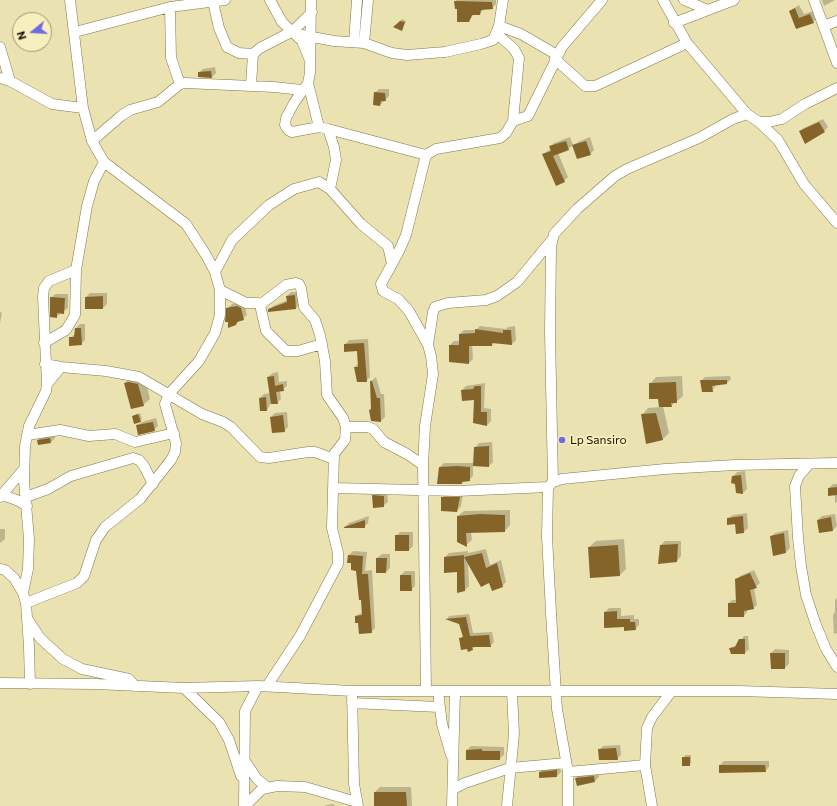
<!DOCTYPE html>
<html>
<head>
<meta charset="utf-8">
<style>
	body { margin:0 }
	#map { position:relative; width:837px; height:806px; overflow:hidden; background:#eae2b0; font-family:Commissioner,sans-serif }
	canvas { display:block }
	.north { position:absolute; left:12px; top:12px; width:40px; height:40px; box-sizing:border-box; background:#f7efbd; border:1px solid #9e9873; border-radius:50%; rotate:252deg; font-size:11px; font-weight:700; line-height:16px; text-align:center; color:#181504 }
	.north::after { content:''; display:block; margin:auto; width:14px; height:18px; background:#6d6ae4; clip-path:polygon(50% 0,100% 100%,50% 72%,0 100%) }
</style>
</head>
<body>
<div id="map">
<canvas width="837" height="806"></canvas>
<div class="north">N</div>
</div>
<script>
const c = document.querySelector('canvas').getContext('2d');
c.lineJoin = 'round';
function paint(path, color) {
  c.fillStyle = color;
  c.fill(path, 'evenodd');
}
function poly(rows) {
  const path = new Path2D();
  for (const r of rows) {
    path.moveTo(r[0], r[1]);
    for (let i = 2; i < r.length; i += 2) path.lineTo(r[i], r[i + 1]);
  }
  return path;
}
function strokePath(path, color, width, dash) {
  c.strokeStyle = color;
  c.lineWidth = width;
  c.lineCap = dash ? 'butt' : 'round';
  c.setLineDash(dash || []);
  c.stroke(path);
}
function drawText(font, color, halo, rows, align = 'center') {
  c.font = font + ' Commissioner,sans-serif';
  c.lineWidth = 3.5;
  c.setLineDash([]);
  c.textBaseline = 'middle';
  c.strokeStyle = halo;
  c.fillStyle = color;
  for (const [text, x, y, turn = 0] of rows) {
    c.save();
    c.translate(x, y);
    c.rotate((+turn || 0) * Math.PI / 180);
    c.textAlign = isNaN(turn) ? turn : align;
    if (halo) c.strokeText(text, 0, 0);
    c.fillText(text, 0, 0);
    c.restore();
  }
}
paint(poly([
	[456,0,496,0,496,4,492,8,484,9,479,14,474,14,469,21,458,8],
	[822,0,835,0,824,6],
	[799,5,804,14,814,11,817,18,813,22,796,28,790,11],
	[402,19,406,21,402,29,395,26],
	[215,67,216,73,212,77,199,73,203,69],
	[379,89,389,89,389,96,380,105,375,93],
	[823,119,828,127,824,131,800,132,804,128],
	[570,137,573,145,568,149,558,153,568,177,564,181,543,154,551,149,550,147,554,143],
	[590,137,594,150,590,154,573,146,578,142],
	[291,292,299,292,300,304,296,308,269,311,273,306,288,300,287,296],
	[90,293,107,293,107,304,103,308,86,297],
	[55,294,68,294,68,308,56,317,51,298],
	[241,302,244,304,247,315,236,324,227,309,232,304],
	[0,312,2,313,0,323],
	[80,324,85,324,85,340,81,344,70,338,75,334,76,328],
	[480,326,506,329,508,327,515,326,516,340,512,344,495,342,492,345,472,345,473,359,469,363,450,345,454,341,460,341,460,334,464,330,476,330],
	[368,339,370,377,366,381,358,381,355,367,359,363,358,350,345,345,349,340],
	[278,372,279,382,287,381,287,386,280,391,281,399,277,403,271,403,267,410,260,398,264,394,271,393,268,377,273,373],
	[682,376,683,396,671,406,663,406,669,433,663,439,642,415,648,408,660,407,659,398,650,384,656,377],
	[730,376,731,379,727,383,716,385,712,391,701,381,705,377],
	[131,377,145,378,150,399,143,405,125,383],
	[376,377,381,394,384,394,385,417,381,421,372,420,370,410,372,408,371,381],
	[485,383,484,408,491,409,491,421,487,425,474,422,475,399,462,390,466,386],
	[287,412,288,427,284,431,271,417,275,413],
	[140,413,142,419,140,421,133,416],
	[156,418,158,426,154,430,137,426,142,422],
	[54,434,55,438,51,442,38,440,42,436],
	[492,442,493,462,489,466,473,465,473,476,469,480,461,483,440,467,444,463,474,463,475,448,479,443],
	[745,471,747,489,743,493,737,492,733,477,737,472],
	[833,484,837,484,837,502,835,503,835,494,829,488],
	[377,492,387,492,388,502,383,506,373,496],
	[446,493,463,494,461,506,457,511,442,498],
	[510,510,510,525,505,531,471,531,472,540,466,545,458,516,464,511],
	[747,513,748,528,744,532,728,519,733,515],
	[835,514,837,526,833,530,820,532,818,520,822,516],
	[369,516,368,523,364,527,345,527,349,523],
	[0,529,5,529,5,539,0,543],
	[788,530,790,548,786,552,774,555,771,537,775,533],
	[400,532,413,532,413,546,409,550,396,536],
	[624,539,626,569,620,575,589,547,596,541],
	[665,541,681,541,681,556,677,561,661,545],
	[486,549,490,565,501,560,506,582,502,586,490,581,468,562,469,586,465,590,458,571,445,557,449,553,468,551,468,553],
	[353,551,367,552,365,571,372,570,375,628,371,632,359,622,356,616,363,612,357,570,349,555],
	[382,554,390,554,390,568,386,572,377,558],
	[754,570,760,583,754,588,757,605,753,608,747,609,747,612,744,616,728,604,732,600,737,600,736,580,740,576],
	[405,571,415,571,415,586,411,590,401,575],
	[837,598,837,633,834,634,833,615,835,612,835,600],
	[609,608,621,608,621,616,634,615,634,619,639,619,639,625,635,629,625,626,605,612],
	[469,614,473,633,492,632,494,642,490,646,476,646,472,649,461,639,464,635,460,623,447,619,449,616],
	[744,636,748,636,749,649,745,653,731,648,738,644],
	[775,649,789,650,789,664,784,668,771,653],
	[620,745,621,755,617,759,599,750,603,746],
	[471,746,504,747,504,755,499,759,467,759,467,750],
	[685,755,691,755,691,763,689,765,683,765],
	[724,761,769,761,769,767,765,771,720,765],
	[560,767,561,772,557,776,540,772,544,768],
	[598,773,599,777,595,781,576,778,580,774],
	[380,787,411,787,412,806,374,806,375,792],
	[334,804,334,806,325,806,326,805]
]), '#0003');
paint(poly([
	[454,1,492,2,493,9,481,10,480,15,472,15,469,22,457,22,457,9,455,9],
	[795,8,799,18,810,14,814,23,796,29,789,11],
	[400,21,405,22,402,31,393,27],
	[211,71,212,78,198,77,198,72],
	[374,92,385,93,386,101,381,101,380,106,373,105],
	[819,122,825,132,805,144,799,131],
	[566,141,569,150,553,156,565,182,556,186,542,154,551,151,549,146],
	[586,141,591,155,577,159,572,145],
	[295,295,296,309,268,312,268,309,287,302,286,296],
	[103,296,103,309,85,309,85,297],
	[50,297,65,298,64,314,57,313,57,318,50,317],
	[237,306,241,308,244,320,237,322,236,325,228,328,228,322,225,322,226,308],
	[75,328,81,328,82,345,69,346,69,337,74,337],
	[475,329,503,333,503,330,511,330,512,345,492,343,492,346,469,346,469,364,449,362,449,345,459,345,459,334,475,333],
	[364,343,367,382,357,382,354,367,358,367,357,351,344,352,344,344],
	[274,376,275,386,283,384,284,391,276,392,278,404,271,404,267,377],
	[700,380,727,380,727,384,712,386,713,392,702,392],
	[370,381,372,381,377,398,380,398,381,422,371,421,369,410,371,409],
	[129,382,138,384,144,406,131,409,124,383],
	[676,382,677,403,671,403,672,407,659,407,658,399,649,399,649,383],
	[475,386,481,386,481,412,487,412,487,426,473,423,474,400,462,401,461,390,473,389],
	[266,397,267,411,260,411,259,398],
	[656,413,663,440,646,444,641,414],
	[138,414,141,422,134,424,132,416],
	[283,415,285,432,272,433,270,417],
	[153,422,155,431,138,435,136,425],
	[50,438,51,443,38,445,37,440],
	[489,446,489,467,473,466,474,447],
	[457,466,470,467,470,481,462,482,462,484,437,484,439,467],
	[741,475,743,494,736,493,735,484,731,483,732,476],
	[837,487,837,495,828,496,828,488],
	[372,495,384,496,384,507,373,508],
	[441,497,460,497,457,512,441,511],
	[480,514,505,515,505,532,466,533,467,547,457,542,457,516],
	[743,516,744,533,736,534,735,524,727,525,727,518],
	[831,517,833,531,819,533,817,520],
	[365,520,365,528,344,528,344,527],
	[784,533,786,553,773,556,770,536],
	[395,535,409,535,409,551,395,551],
	[678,544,677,562,658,564,660,545],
	[618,545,620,576,590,578,588,547],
	[482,553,486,568,497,563,503,587,492,591,489,583,481,587,464,557,465,591,457,593,457,572,444,573,444,557,464,555,464,557],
	[348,555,363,556,362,574,368,574,372,633,359,634,358,623,355,623,355,616,362,615,361,600,359,600,356,571,351,570,351,563,347,563],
	[376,558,387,558,386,573,376,573],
	[750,573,757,588,750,590,754,609,744,611,744,617,728,617,728,603,736,603,735,579],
	[400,575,411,575,412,591,400,591],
	[617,611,617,619,630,619,630,622,635,622,636,630,624,631,624,627,604,628,604,612],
	[466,617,470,636,489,635,491,647,472,647,473,650,468,652,467,649,461,650,459,638,463,637,459,624,445,619],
	[739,639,745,639,745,654,731,654,729,648,735,647],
	[770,653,785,653,785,669,771,669],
	[616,748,618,760,599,760,598,749],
	[482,749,482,751,500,751,500,760,466,760,466,750],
	[682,757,690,757,690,766,682,766],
	[719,765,765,765,766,772,719,773],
	[557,770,557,777,539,778,539,772],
	[594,776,595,782,577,786,575,778],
	[374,792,406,792,407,806,374,806]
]), '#846429');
const minor = poly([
	[270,0,282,22,302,41,309,58],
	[311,0,310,73,308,83,294,103,286,118,285,125,288,130,292,132,319,127,328,129,426,155],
	[663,0,687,43,747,114,759,122,769,122,782,119,805,104,837,88],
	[684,0,708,10],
	[814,0,837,63],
	[213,2,219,28,227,47,239,53,253,54],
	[170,7,171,58,180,84],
	[674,23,734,0],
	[499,26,521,34,557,55],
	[824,26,837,21],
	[75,32,170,7,225,0],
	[296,34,334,41,364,43,392,53,407,55,445,52,481,44,493,40,499,26,503,0],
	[354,42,357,0],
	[364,43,368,0],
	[0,47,10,81],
	[555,59,585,86,595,86,687,43],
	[0,78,10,81,52,104,83,108],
	[308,83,319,127],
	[251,85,253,54,260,48,293,31,312,12],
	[513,121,528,116,562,47,602,0],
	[759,122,778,140,804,184,837,223],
	[328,129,334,147,336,160,330,189],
	[92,141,121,116,130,110,158,102,180,84,185,83,274,87,302,90],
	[215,272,232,240,269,205,294,189,319,182,330,189,361,224,388,246,392,264],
	[220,290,246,303,258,303,260,305,266,331,286,351,298,351,322,344],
	[260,305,286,285,296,283,299,284,301,288,304,307,315,320,320,335,325,361,327,395,343,418,346,427,345,440,334,454,332,528,338,553,338,564,300,636,267,686],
	[44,343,66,330,75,315,76,270],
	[428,345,433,312,435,307,448,303,486,300,497,296,517,282,551,241],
	[45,364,61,367,106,371,139,377,202,414,223,422,231,427,260,457,269,458,308,452,315,452,334,459],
	[47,384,61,367],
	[346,427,368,427,373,429,384,442,407,454,423,465],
	[27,435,60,430,89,436,115,434,135,442,174,433],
	[809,464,799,476,795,486,798,538,801,566,806,595,816,625,826,649,837,667],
	[553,482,550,333,551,247,554,234,577,209,615,176,627,169,699,138,733,119,747,114],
	[334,488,457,491,548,487],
	[3,495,19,501,27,506],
	[0,497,24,469],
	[26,497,48,489,71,476,133,458,139,460,144,466,153,484],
	[0,569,5,570,14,578,23,593,26,603,29,647,30,684],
	[23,593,28,569,29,539,24,481,25,446,29,426,46,391,47,384,43,297,44,288,49,281,76,270,87,206,94,181,104,162],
	[26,603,77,583,84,576,96,540,105,527,140,499,171,460,175,452,176,443,165,404,169,394,199,361,215,333,220,315,220,290,215,272,206,255,186,224,104,162,92,141,83,108,70,0],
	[27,618,40,638,63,659,82,669,129,679,135,686],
	[0,683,95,684,184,688,258,686,352,691,739,691,837,694],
	[184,688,219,722,229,740,241,776],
	[426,690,423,465,425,426,433,374,431,356,428,345,409,311,398,299,383,291,381,284,399,251,406,235,426,155,436,149,500,138,506,133,513,121,519,58,514,49,497,34],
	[352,691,354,784,358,806],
	[438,691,442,724,451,755],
	[352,703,439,707],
	[245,761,257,779,267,787],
	[568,772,645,765],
	[453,789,465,783,510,768,566,763],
	[244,806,245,711,258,686],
	[245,806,262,789,277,786,305,787,357,802],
	[452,806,455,692],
	[507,806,514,734,512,692],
	[568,806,568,772,557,709,551,613,547,536,548,487,553,482,562,479,665,469,735,465,837,463],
	[652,806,645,765,647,728,652,717,671,692]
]);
strokePath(minor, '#80784a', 11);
strokePath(minor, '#fff', 10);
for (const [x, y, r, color] of [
	[562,440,4,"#6d6ae4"]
]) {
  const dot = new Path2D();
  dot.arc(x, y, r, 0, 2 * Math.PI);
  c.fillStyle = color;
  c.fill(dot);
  strokePath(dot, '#f7efbd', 1.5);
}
drawText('12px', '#181504', '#f7efbd', [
	["Lp Sansiro",570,440]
], 'left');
</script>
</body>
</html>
